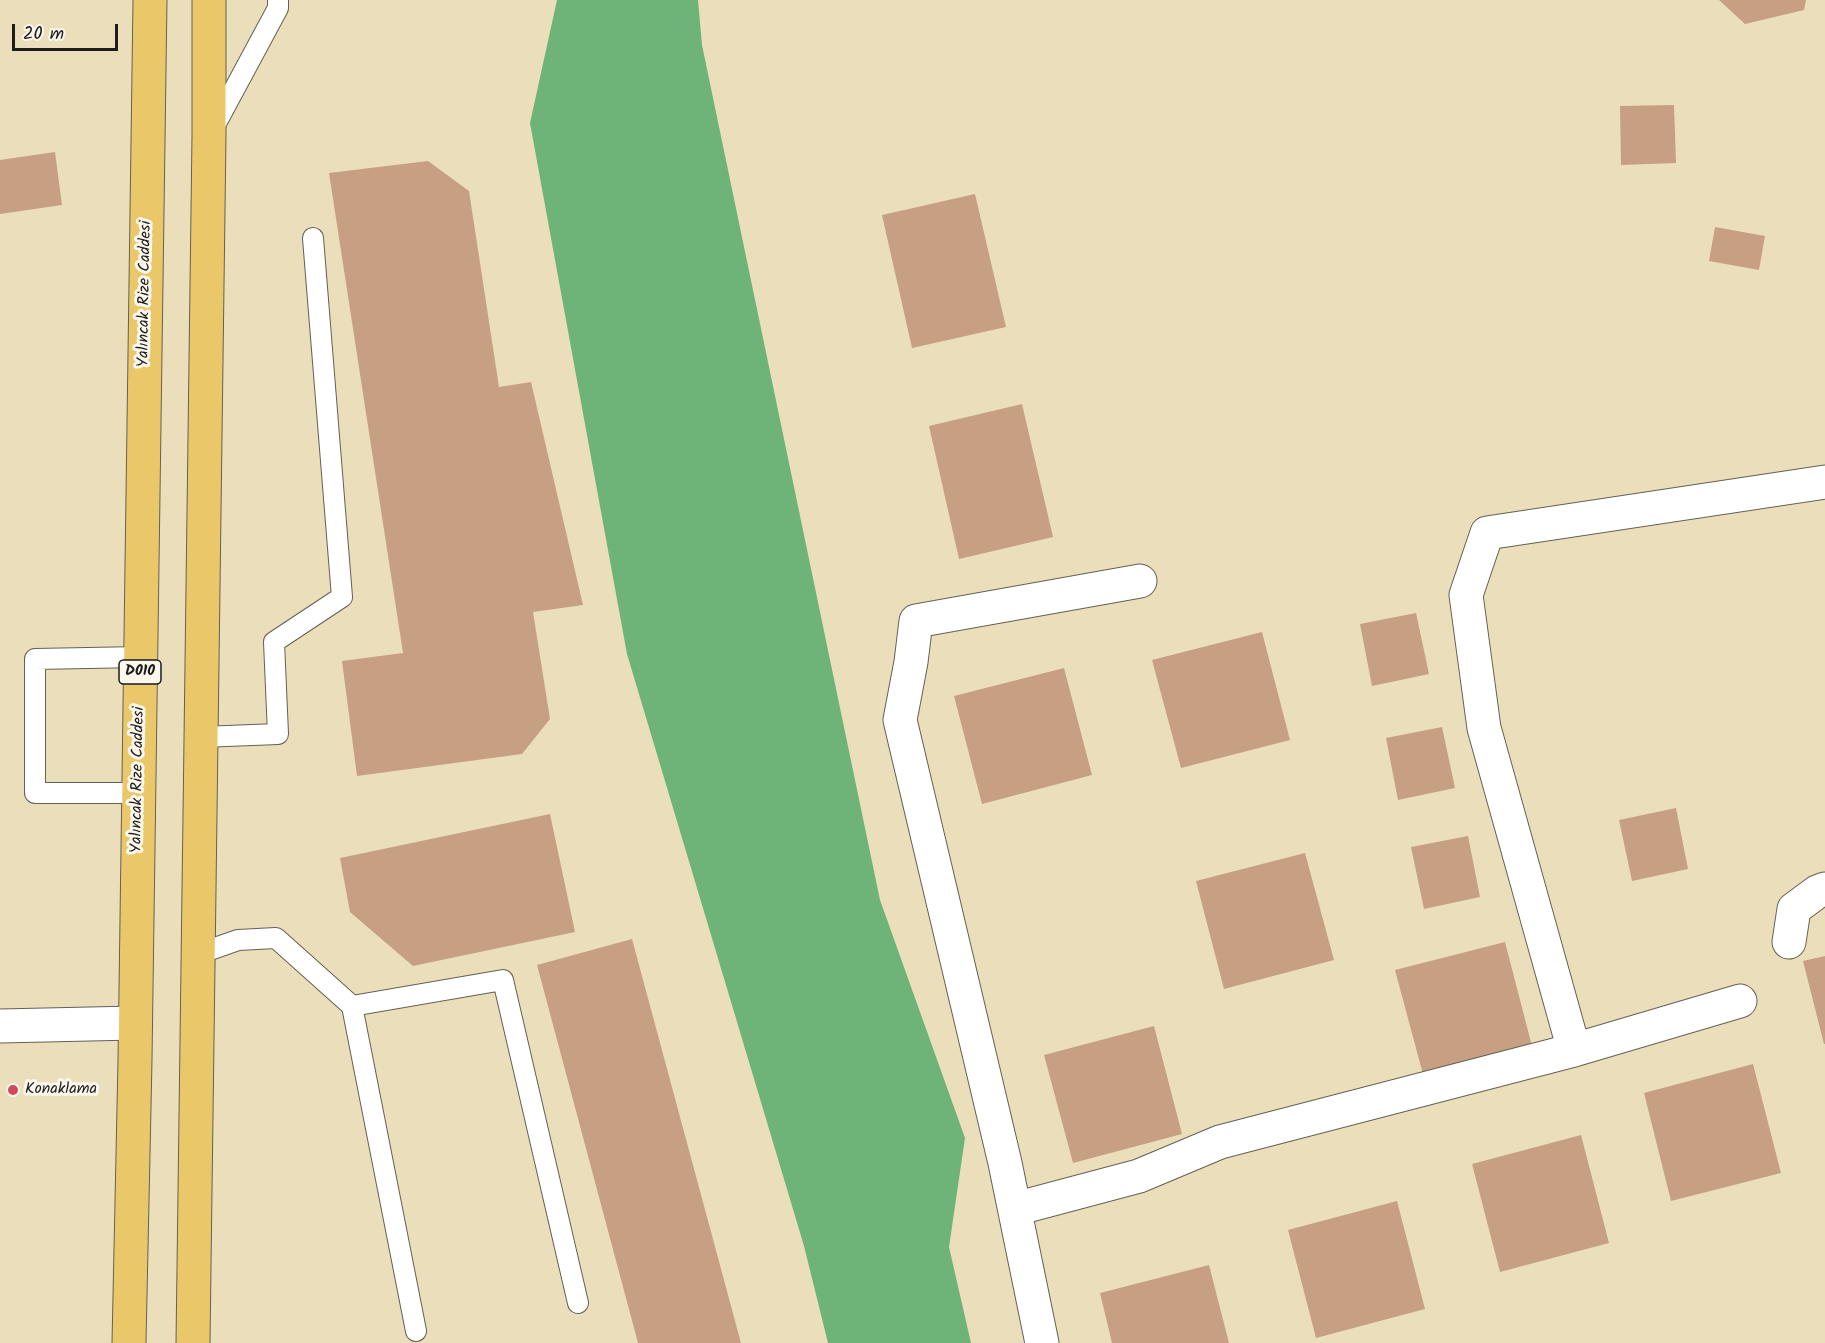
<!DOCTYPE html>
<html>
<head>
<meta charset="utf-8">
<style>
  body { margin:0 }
  #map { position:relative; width:1825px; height:1343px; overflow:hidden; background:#ebdfbb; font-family:Kalam,sans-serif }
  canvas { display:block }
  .scale { position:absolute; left:12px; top:24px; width:106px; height:27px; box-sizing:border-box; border:3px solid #1c1c1c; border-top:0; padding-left:8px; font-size:18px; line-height:21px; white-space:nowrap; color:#1c1c1c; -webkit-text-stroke:4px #fbf7ec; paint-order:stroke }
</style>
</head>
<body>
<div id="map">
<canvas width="1825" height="1343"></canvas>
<div class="scale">20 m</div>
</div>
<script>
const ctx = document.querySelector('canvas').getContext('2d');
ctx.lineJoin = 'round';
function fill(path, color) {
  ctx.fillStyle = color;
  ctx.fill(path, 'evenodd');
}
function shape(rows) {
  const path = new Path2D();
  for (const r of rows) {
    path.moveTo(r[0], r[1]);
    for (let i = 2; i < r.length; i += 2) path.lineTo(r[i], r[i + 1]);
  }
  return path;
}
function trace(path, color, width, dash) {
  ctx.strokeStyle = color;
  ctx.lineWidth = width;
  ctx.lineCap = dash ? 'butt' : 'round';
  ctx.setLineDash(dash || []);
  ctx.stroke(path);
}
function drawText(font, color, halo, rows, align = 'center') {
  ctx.font = font + ' Kalam,sans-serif';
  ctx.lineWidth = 6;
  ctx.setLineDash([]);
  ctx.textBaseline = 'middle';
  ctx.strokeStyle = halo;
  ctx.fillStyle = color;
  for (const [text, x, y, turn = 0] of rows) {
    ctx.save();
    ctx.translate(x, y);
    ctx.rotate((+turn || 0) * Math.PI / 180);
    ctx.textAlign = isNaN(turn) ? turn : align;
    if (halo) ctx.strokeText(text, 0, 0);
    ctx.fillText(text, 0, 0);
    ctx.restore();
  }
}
fill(shape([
  [557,0,698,0,702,45,880,900,965,1138,949,1247,971,1343,828,1343,804,1246,627,654,530,123]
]), '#6eb378');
fill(shape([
  [1719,0,1806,0,1804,10,1745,24],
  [1674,105,1676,163,1621,165,1620,106],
  [55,152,62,205,0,214,0,160],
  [428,161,469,191,499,387,531,382,583,605,533,612,550,719,522,754,357,776,342,661,403,653,329,173],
  [975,194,1006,327,912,348,882,215],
  [1715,227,1765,236,1759,270,1709,261],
  [1022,404,1053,537,959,559,929,426],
  [1416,613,1429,674,1372,686,1360,624],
  [1262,632,1290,740,1181,768,1152,660],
  [1064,668,1092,775,982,804,954,696],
  [1442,727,1455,788,1398,800,1386,738],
  [1676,808,1688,869,1632,881,1619,820],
  [550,814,575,932,413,966,350,912,340,858],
  [1468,836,1480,897,1424,909,1411,847],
  [1305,853,1334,960,1224,989,1196,881],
  [632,939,741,1343,638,1343,537,965],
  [1505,942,1533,1050,1424,1078,1395,970],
  [1825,956,1825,1044,1824,1044,1803,961],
  [1154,1026,1182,1134,1073,1163,1044,1055],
  [1753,1064,1781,1173,1671,1201,1644,1093],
  [1581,1135,1609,1243,1500,1272,1472,1164],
  [1397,1201,1425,1309,1316,1338,1288,1230],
  [1209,1265,1229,1343,1112,1343,1100,1293]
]), '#c79f83');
const lane = shape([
  [214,127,278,8,278,0],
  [201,737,278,734,274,642,342,597,313,238],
  [139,793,35,793,35,659,141,657],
  [198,954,238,940,276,938,352,1006],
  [416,1331,352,1006,503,980,578,1303]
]);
const street = shape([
  [1789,942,1794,909,1817,892,1825,889],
  [0,1026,135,1023],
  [1574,1050,1484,728,1466,595,1487,533,1825,482],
  [1015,1209,1139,1176,1220,1142,1574,1050,1740,1001],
  [1042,1343,1005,1163,900,720,911,662,916,621,1140,581]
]);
const highway = shape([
  [129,1343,135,1060,150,0],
  [193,1343,209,135,209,0]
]);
trace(lane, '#646054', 22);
trace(street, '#646054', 35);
trace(highway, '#646054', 35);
trace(lane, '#fff', 20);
trace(street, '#fff', 33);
trace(highway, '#eac769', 33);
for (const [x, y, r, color] of [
  [13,1090,6,"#d1495b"]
]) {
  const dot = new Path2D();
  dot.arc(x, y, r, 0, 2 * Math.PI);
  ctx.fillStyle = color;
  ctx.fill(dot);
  trace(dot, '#fbf7ec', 2);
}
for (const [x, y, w] of [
  [140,672,42]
]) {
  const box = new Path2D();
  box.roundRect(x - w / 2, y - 12, w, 24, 4.5);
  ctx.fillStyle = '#fbf7ec';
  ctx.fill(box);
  trace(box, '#1c1c1c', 1.5);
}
drawText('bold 15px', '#1c1c1c', null, [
  ["D010",140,672]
]);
drawText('16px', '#1c1c1c', '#fbf7ec', [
  ["Yalıncak Rize Caddesi",146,294,-89],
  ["Yalıncak Rize Caddesi",139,780,-89]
]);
drawText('16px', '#1c1c1c', '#fbf7ec', [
  ["Konaklama",25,1090]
], 'left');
</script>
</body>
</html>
